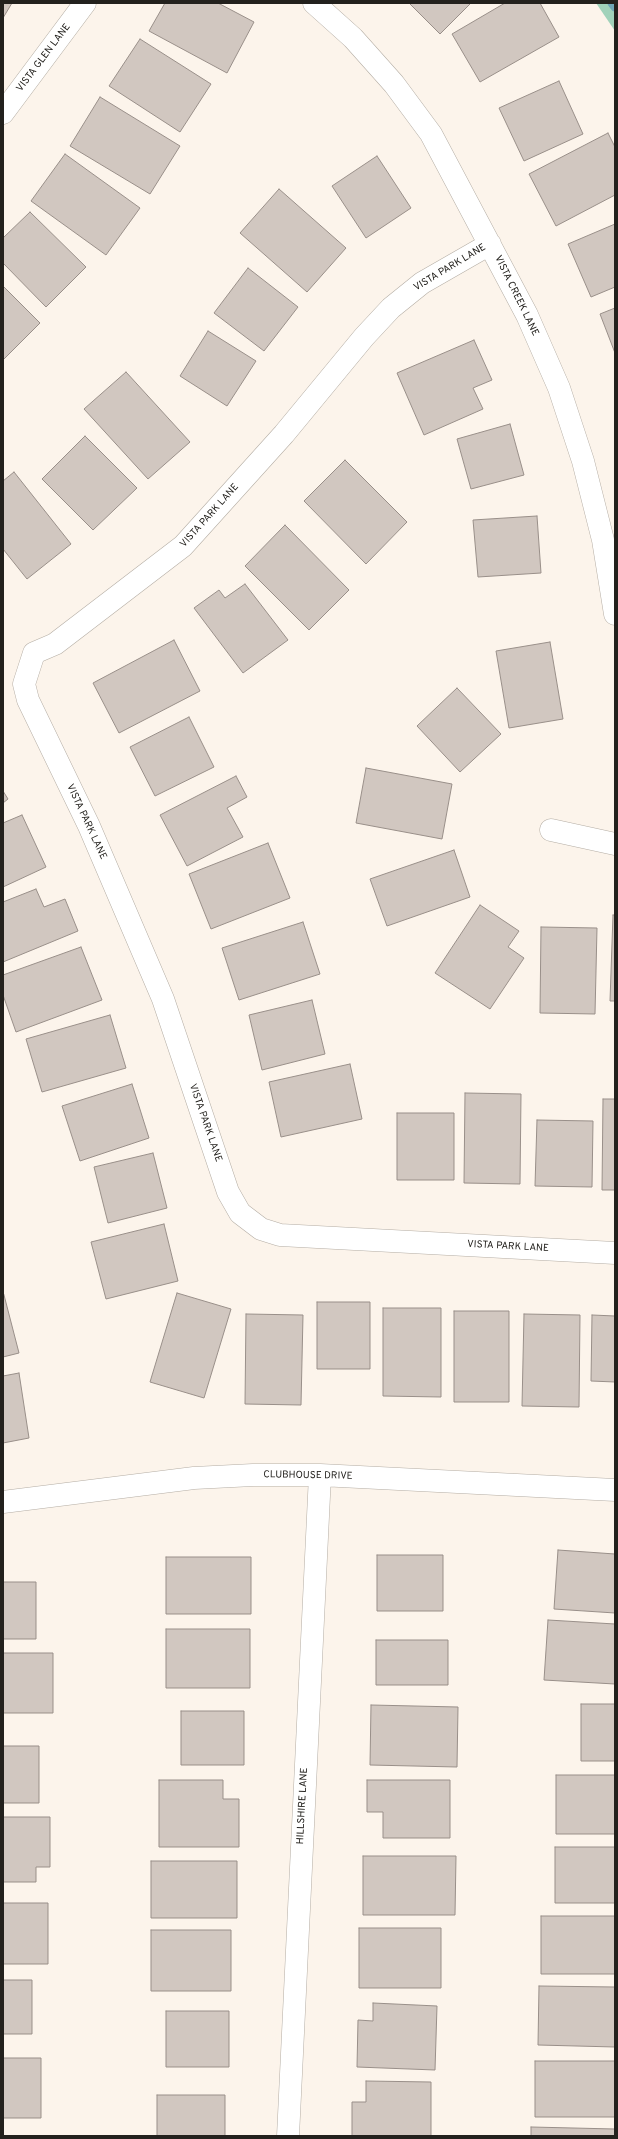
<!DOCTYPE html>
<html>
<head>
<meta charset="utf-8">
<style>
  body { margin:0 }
  #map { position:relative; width:618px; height:2139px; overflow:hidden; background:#fcf4eb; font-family:Overpass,sans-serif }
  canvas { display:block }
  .frame { position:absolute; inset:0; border:4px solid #23211d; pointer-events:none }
</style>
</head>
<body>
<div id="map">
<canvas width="618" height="2139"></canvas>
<div class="frame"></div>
</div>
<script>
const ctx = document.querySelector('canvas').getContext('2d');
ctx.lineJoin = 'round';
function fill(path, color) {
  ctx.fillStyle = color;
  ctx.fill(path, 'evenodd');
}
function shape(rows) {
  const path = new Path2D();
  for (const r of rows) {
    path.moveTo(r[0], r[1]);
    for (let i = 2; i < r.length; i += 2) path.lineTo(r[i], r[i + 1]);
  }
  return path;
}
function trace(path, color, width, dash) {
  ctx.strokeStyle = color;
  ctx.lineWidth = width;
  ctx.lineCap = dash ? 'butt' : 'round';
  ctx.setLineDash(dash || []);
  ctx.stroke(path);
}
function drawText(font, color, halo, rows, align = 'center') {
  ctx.font = font + ' Overpass,sans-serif';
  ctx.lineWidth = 3;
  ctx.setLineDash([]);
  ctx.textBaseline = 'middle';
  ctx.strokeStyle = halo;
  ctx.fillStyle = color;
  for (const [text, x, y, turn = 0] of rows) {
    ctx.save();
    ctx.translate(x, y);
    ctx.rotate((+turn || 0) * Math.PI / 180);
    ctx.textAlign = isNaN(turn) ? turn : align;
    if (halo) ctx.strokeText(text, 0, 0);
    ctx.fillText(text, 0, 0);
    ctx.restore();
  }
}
fill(shape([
  [596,3,615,3,615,31]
]), '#a1d2ba');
trace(shape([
  [612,3,615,7]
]), '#6ea5b5', 9);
const building = shape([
  [3,3,12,3,3,18,3,3],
  [165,3,218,3,254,22,227,73,149,31,165,3],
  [409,3,471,3,440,34,409,3],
  [505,3,540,3,559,37,480,82,452,34,505,3],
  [140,39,211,84,180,132,109,86,140,39],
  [559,81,583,134,524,161,499,108,559,81],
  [100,97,180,146,150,194,70,146,100,97],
  [608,133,615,147,615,195,556,226,529,174,608,133],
  [65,154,140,208,106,255,31,201,65,154],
  [377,156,411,208,366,238,332,186,377,156],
  [279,189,346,248,307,292,240,233,279,189],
  [30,212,86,267,46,307,3,263,3,238,30,212],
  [615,224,615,287,591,297,568,244,615,224],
  [248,268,298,307,264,351,214,313,248,268],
  [3,286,40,323,3,360,3,286],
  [615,308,615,353,600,314,615,308],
  [208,331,256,361,227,406,180,376,208,331],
  [474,340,492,380,473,388,483,409,424,435,397,373,474,340],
  [126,372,190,442,148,479,84,409,126,372],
  [510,424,524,475,471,489,457,439,510,424],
  [85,436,137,488,93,530,42,479,85,436],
  [345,460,407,522,366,564,304,501,345,460],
  [14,472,71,544,27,579,3,549,3,481,14,472],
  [537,516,541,573,478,577,473,520,537,516],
  [285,525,349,590,309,630,245,566,285,525],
  [245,584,288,640,243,673,194,608,219,590,225,598,245,584],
  [174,640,200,691,119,733,93,683,174,640],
  [550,642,563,719,509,728,496,651,550,642],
  [457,688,501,734,460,772,417,726,457,688],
  [189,717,214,767,155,796,130,747,189,717],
  [366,768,452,784,442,839,356,823,366,768],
  [236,776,247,797,227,808,243,837,187,866,160,815,236,776],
  [3,791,8,799,3,803,3,791],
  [22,815,46,867,3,887,3,823,22,815],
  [268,843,290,898,211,929,189,874,268,843],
  [454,850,470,897,387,926,370,879,454,850],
  [36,889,44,907,65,899,78,931,3,962,3,902,36,889],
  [480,905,519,931,508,947,524,958,490,1009,435,973,480,905],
  [613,915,615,915,615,1001,610,1001,613,915],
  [303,922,320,974,239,1000,222,948,303,922],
  [541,927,597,928,595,1014,540,1013,541,927],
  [81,947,102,1000,16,1032,3,995,3,975,81,947],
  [312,1000,325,1054,262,1070,249,1015,312,1000],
  [110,1015,126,1068,42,1092,26,1039,110,1015],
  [350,1064,362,1119,281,1137,269,1082,350,1064],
  [132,1084,149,1138,80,1161,62,1106,132,1084],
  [465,1093,521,1094,520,1184,464,1183,465,1093],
  [603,1099,615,1099,615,1190,602,1190,603,1099],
  [397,1113,454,1113,454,1180,397,1180,397,1113],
  [537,1120,593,1121,592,1187,535,1186,537,1120],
  [153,1153,167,1208,108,1223,94,1167,153,1153],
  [164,1224,178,1281,106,1299,91,1242,164,1224],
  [177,1293,231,1309,204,1398,150,1382,177,1293],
  [4,1295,19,1353,3,1357,3,1296,4,1295],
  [317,1302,370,1302,370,1369,317,1369,317,1302],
  [383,1308,441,1308,441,1397,383,1396,383,1308],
  [454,1311,509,1311,509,1402,454,1402,454,1311],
  [246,1314,303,1315,301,1405,245,1404,246,1314],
  [524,1314,580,1315,579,1407,522,1406,524,1314],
  [592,1315,615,1316,615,1382,591,1381,592,1315],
  [19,1373,29,1438,3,1443,3,1376,19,1373],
  [558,1550,615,1554,615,1613,554,1609,558,1550],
  [377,1555,443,1555,443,1611,377,1611,377,1555],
  [166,1557,251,1557,251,1614,166,1614,166,1557],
  [3,1582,36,1582,36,1639,3,1639,3,1582],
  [548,1620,615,1624,615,1684,544,1680,548,1620],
  [166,1629,250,1629,250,1688,166,1688,166,1629],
  [376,1640,448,1640,448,1685,376,1685,376,1640],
  [3,1653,53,1653,53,1713,3,1713,3,1653],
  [581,1704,615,1704,615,1761,581,1761,581,1704],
  [371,1705,458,1707,457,1767,370,1765,371,1705],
  [181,1711,244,1711,244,1765,181,1765,181,1711],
  [3,1746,39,1746,39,1803,3,1803,3,1746],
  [556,1775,615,1775,615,1834,556,1834,556,1775],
  [159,1780,223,1780,223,1799,239,1799,239,1847,159,1847,159,1780],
  [367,1780,450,1780,450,1838,383,1838,383,1812,367,1812,367,1780],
  [3,1817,50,1817,50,1867,36,1867,36,1882,3,1882,3,1817],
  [555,1847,615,1847,615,1903,555,1903,555,1847],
  [363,1856,456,1856,455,1915,363,1915,363,1856],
  [151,1861,237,1861,237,1918,151,1918,151,1861],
  [3,1903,48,1903,48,1964,3,1964,3,1903],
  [541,1916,615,1916,615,1974,541,1974,541,1916],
  [359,1928,441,1928,441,1988,359,1988,359,1928],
  [151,1930,231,1930,231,1991,151,1991,151,1930],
  [3,1980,32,1980,32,2034,3,2034,3,1980],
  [539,1986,615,1987,615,2047,538,2045,539,1986],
  [373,2003,437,2006,435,2070,357,2067,358,2020,373,2021,373,2003],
  [166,2011,229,2011,229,2067,166,2067,166,2011],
  [3,2058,41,2058,41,2118,3,2118,3,2058],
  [535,2061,615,2061,615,2117,535,2117,535,2061],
  [366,2081,431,2082,431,2136,352,2136,352,2102,366,2102,366,2081],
  [157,2095,225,2095,225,2136,157,2136,157,2095],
  [531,2127,615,2129,615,2136,531,2136,531,2127]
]);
fill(building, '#d1c7c0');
trace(building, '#998f89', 1);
const minor = shape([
  [314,3,353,38,394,84,431,134,527,315,559,388,583,461,603,540,615,614],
  [3,113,85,3],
  [490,244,422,283,391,308,364,337,284,434,183,546,55,644,34,653,24,684,28,700,89,826,163,999,228,1192,240,1213,261,1229,280,1235,615,1253],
  [551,830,615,844],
  [3,1502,194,1478,253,1475,320,1475,615,1490],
  [288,2136,320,1475]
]);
trace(minor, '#b4ada4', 23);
trace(minor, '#fff', 22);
drawText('10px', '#23211d', '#fff', [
  ["VISTA GLEN LANE",44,58,-53],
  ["VISTA PARK LANE",450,268,-31],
  ["VISTA CREEK LANE",516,296,64],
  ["VISTA PARK LANE",210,516,-48],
  ["VISTA PARK LANE",86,822,65],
  ["VISTA PARK LANE",205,1123,71],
  ["VISTA PARK LANE",508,1247,3],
  ["CLUBHOUSE DRIVE",308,1476,1],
  ["HILLSHIRE LANE",303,1806,-87]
]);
</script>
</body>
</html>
